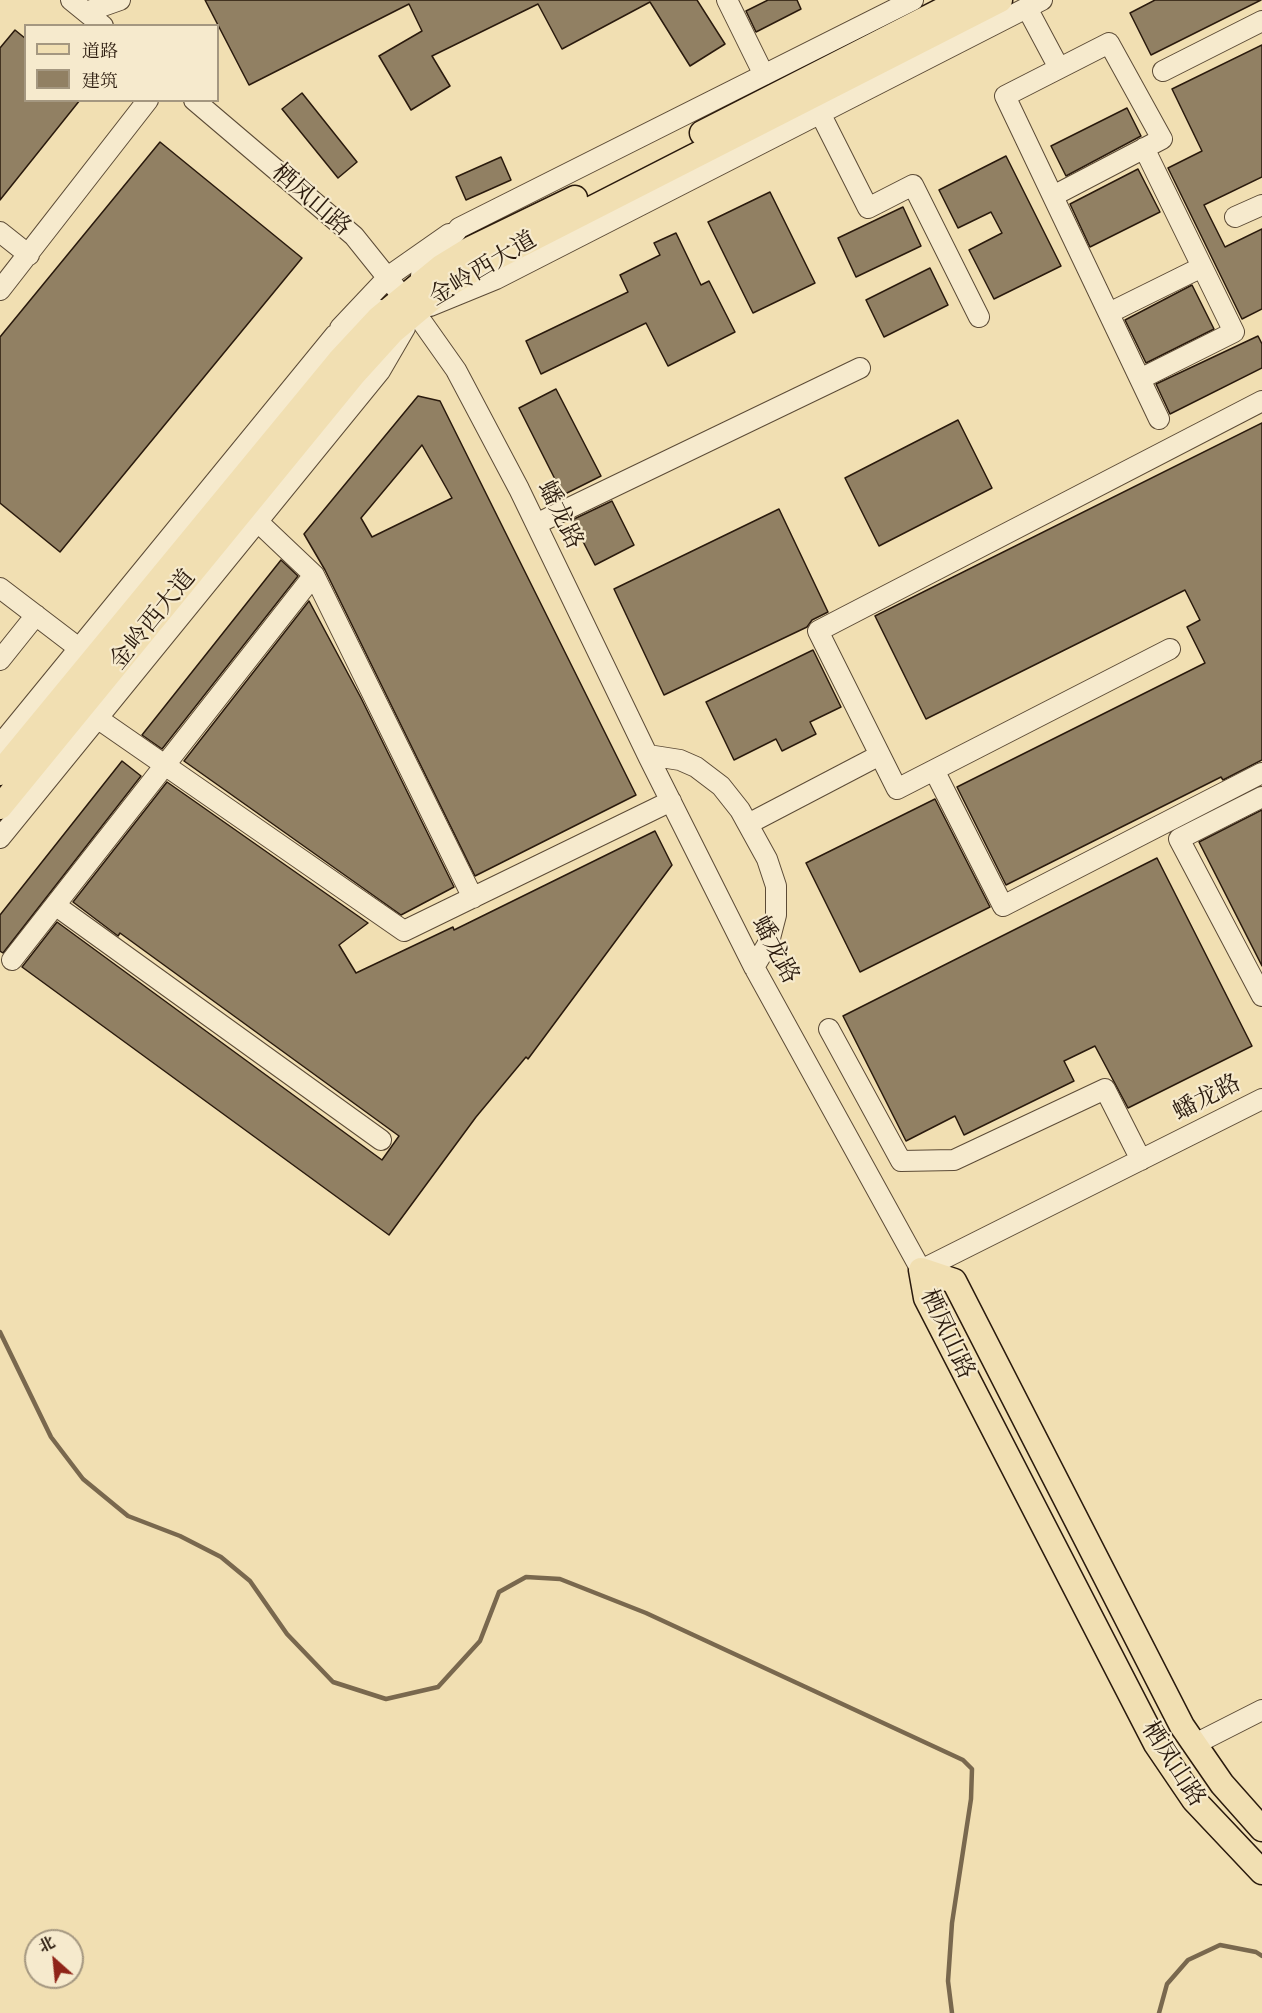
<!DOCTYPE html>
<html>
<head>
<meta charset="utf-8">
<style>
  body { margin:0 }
  #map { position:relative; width:1262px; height:2013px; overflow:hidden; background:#f1dfb2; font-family:"EB Garamond","Noto Serif SC",serif }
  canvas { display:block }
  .legend { position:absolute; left:24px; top:24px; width:195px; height:78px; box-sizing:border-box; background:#f6eacd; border:2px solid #a49780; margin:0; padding:8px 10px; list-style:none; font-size:18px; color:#2a1a0d }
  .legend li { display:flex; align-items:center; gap:12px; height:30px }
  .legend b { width:30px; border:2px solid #a49780 }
  .north { position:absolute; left:24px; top:1929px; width:60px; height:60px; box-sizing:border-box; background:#f6eacd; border:2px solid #a49780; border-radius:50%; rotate:333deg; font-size:16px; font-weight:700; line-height:24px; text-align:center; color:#2a1a0d }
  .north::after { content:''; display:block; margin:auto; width:21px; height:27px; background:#8f2418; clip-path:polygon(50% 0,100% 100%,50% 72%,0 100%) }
</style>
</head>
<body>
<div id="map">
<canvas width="1262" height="2013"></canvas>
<ul class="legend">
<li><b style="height:8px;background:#f1dfb2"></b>道路</li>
<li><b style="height:16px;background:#918063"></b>建筑</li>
</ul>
<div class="north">北</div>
</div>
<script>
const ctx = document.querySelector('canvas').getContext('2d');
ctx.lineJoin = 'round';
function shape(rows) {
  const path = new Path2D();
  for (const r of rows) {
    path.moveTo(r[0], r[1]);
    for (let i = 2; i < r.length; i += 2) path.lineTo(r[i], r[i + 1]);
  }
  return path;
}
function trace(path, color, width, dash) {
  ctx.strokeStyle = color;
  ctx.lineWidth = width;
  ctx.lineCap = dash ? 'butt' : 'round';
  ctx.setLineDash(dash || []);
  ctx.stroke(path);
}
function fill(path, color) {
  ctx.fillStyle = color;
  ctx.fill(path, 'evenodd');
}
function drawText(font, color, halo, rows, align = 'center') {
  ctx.font = font + ' "EB Garamond","Noto Serif SC",serif';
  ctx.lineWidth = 4.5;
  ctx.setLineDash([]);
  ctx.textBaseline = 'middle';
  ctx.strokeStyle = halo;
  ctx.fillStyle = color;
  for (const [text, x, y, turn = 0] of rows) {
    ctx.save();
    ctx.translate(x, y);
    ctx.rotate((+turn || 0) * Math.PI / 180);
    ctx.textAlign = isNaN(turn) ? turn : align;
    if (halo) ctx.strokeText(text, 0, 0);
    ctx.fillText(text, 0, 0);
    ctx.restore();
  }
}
trace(shape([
  [0,1332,51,1437,83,1479,128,1516,180,1536,221,1557,250,1581,287,1634,333,1682,386,1699,438,1687,480,1641,499,1592,526,1577,560,1579,646,1613,963,1760,972,1769,971,1799,952,1923,948,1981,952,2013],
  [1159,2013,1167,1984,1188,1960,1220,1945,1256,1952,1262,1956]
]), '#79684e', 4.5);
const building = shape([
  [205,0,697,0,725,44,690,66,650,2,562,49,538,4,432,56,450,86,411,110,379,56,422,31,409,4,249,85,205,0],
  [768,0,797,0,801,9,756,32,746,11,768,0],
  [1155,0,1261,0,1151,55,1130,13,1155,0],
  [15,30,26,39,26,100,80,100,0,200,0,48,15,30],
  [1262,45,1262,177,1204,205,1225,247,1262,229,1262,309,1242,319,1168,168,1202,151,1172,89,1262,45],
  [302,93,357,162,338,178,282,109,302,93],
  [1127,108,1141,136,1066,176,1051,146,1127,108],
  [160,142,302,258,60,552,0,503,0,337,160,142],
  [1006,156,1061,266,994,299,969,250,1002,233,991,212,958,228,939,190,1006,156],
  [501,157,511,180,466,200,456,177,501,157],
  [1138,169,1160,212,1090,247,1070,204,1138,169],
  [770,192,815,283,753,313,708,222,770,192],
  [903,207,921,246,856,277,838,238,903,207],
  [676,233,701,285,709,281,735,332,668,366,646,323,541,374,526,341,628,292,620,275,660,255,654,243,676,233],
  [930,268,948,305,884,337,866,300,930,268],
  [1192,285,1214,329,1146,363,1125,320,1192,285],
  [1258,336,1262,344,1262,368,1170,414,1156,384,1258,336],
  [556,389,601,476,563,495,519,408,556,389],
  [418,396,440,401,636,795,475,876,325,570,304,534,418,396],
  [422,445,452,498,372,537,361,518,422,445],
  [958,420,992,488,879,546,845,478,958,420],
  [1262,423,1262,760,1223,780,1221,777,1006,885,957,787,1205,663,1187,627,1200,620,1185,590,926,719,875,616,1262,423],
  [612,501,634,545,595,565,572,520,612,501],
  [779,509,828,612,812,620,807,627,664,695,614,589,779,509],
  [281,560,298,576,162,749,142,735,281,560],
  [309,601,361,698,454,887,401,915,184,761,309,601],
  [813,650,841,707,810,722,816,734,782,751,776,739,734,760,706,702,813,650],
  [122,761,141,776,3,953,0,951,0,915,122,761],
  [167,782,368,923,339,945,356,973,453,927,454,930,655,831,672,865,528,1059,526,1057,476,1117,389,1235,22,967,57,922,382,1160,399,1136,120,933,118,936,73,902,167,782],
  [935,799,990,907,860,972,806,863,935,799],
  [1262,810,1262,966,1199,842,1262,810],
  [1157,858,1252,1046,1128,1108,1095,1046,1064,1061,1074,1081,964,1135,955,1116,906,1141,843,1016,1157,858]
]);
fill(building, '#918063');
trace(building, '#2a1a0d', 1.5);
const minor = shape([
  [71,0,103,26],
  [727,0,764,75],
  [1027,8,1059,68],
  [86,12,120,0],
  [1163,71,1262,21],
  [194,100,354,236,415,312,456,370,519,489,649,758,754,967,921,1270,1262,1099],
  [820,113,868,208,913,185,979,317],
  [1053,196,1162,139,1109,43,1005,96,1159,419],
  [1235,217,1262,205],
  [0,232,29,255],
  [421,276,459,228,913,0],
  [0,290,148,100],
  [430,306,496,279,1042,0],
  [1109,313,1202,267],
  [340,328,389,276,449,234],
  [1140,379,1234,332,1144,148],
  [257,521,314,575,473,898],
  [536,524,860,368],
  [0,588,80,649],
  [1170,649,897,789,818,631,1262,401],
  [0,660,36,615],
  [97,718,404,931,671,801],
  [0,745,335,335,381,310],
  [648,755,680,760,696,767,721,786,740,810,767,859,776,886,776,915,769,942,754,967],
  [934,770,1003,906,1262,773],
  [1262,797,1179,839,1262,996],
  [748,824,880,755],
  [0,838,380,371,405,328],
  [55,905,381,1140],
  [12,960,314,575],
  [829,1029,901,1161,954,1160,1105,1089,1141,1160],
  [1195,1744,1262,1710]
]);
const major = shape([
  [702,133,962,0],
  [0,773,339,361,379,318,441,267,472,248,575,198],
  [0,807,354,374,393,331,449,284,481,265,1000,0],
  [1262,1829,1222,1784,1182,1726,954,1281,921,1270,926,1298,1156,1744,1194,1800,1262,1872]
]);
trace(minor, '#5c4b36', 22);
trace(major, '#2a1a0d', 27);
trace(minor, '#f6eacd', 20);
trace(major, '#f1dfb2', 24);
drawText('24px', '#2a1a0d', '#f6eacd', [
  ["栖凤山路",311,200,41],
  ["金岭西大道",483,269,-31],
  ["蟠龙路",560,515,64],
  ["金岭西大道",153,620,-51],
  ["蟠龙路",775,950,62],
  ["蟠龙路",1207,1098,-27],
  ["栖凤山路",947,1334,65],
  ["栖凤山路",1173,1764,57]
]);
</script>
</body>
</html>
